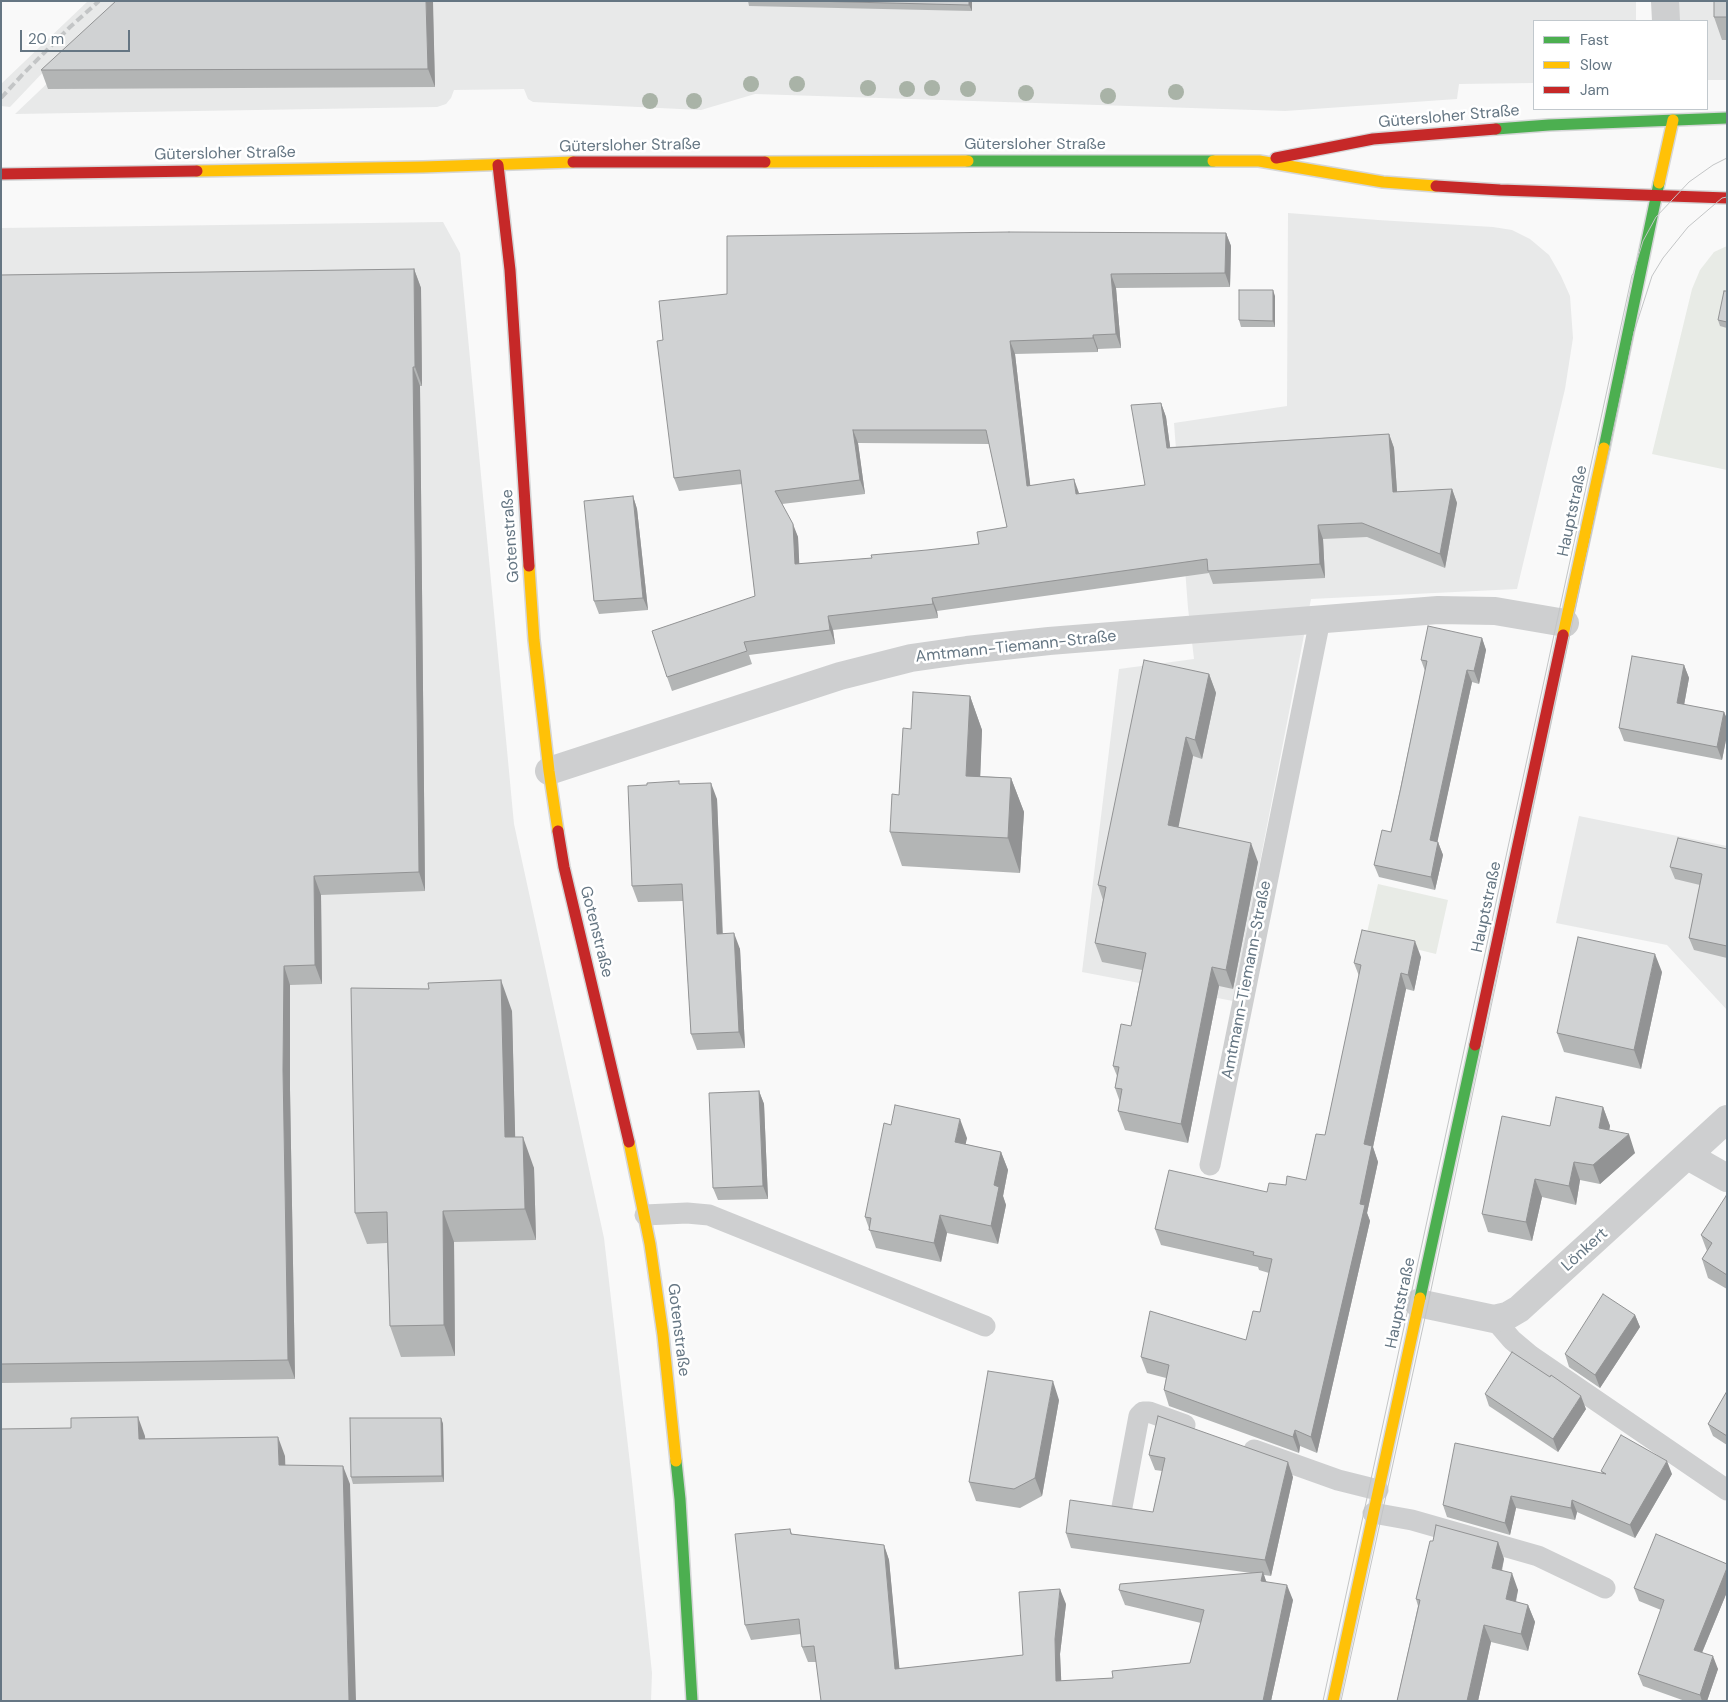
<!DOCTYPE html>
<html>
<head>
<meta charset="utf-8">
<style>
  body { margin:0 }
  #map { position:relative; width:1728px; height:1702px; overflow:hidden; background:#f9f9f9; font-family:"DM Sans",sans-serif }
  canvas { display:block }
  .frame { position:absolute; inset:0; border:2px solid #657683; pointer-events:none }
  .legend { position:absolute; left:1533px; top:20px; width:175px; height:90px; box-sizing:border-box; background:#fff; border:1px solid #c1c8cd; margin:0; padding:6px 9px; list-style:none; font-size:15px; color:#657683 }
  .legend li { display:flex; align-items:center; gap:10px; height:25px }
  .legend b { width:25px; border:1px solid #c1c8cd }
  .scale { position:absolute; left:20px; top:30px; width:110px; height:22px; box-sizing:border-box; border:2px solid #657683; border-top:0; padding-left:6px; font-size:15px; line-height:18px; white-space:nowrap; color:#657683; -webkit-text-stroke:4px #fff; paint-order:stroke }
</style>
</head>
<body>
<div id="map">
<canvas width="1728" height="1702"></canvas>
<div class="frame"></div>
<ul class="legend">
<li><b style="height:6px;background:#4caf50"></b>Fast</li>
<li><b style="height:6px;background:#ffc107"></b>Slow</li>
<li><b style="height:6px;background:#c62828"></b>Jam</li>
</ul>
<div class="scale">20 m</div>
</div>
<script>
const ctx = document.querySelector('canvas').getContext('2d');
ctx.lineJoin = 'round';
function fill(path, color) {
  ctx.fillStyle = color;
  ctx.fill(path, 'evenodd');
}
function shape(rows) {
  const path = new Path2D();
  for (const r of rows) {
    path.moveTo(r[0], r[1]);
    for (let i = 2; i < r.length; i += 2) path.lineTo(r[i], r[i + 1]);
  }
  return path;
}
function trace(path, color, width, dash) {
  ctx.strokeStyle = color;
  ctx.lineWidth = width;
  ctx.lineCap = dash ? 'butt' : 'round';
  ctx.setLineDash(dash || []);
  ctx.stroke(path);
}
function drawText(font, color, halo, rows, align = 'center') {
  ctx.font = font + ' "DM Sans",sans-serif';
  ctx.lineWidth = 5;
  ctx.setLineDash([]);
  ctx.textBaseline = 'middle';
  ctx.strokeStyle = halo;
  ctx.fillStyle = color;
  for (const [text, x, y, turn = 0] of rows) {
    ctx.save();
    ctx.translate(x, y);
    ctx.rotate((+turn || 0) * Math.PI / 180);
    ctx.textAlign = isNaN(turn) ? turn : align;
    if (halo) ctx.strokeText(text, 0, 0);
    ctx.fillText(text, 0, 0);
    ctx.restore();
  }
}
fill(shape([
  [88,1,124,1,49,66,10,107,1,106,1,84],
  [138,1,1636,1,1636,21,1534,21,1534,83,1459,84,1457,99,1285,111,755,94,701,110,533,102,528,99,524,89,454,90,451,98,446,104,437,107,15,114,118,16],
  [1678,1,1727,1,1727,80,1707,80,1707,21,1679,21],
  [1288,213,1378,220,1493,227,1512,230,1530,239,1549,255,1561,276,1570,296,1573,338,1565,389,1517,589,1311,599,1233,1001,1082,972,1119,669,1194,659,1188,608,1174,423,1287,406],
  [443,222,460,253,514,824,604,1238,632,1481,652,1673,651,1701,1,1701,1,228],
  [1579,816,1727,846,1727,1010,1667,945,1556,923]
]), '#e8e9e9');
fill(shape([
  [1727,246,1727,470,1652,454,1692,289,1700,270,1714,252],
  [1378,884,1448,900,1436,954,1366,937]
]), '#e8ebe6');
const fast = shape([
  [1496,129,1549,125,1727,118],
  [968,161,1213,161],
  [1604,448,1659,183],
  [1420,1298,1475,1045],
  [676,1461,680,1499,692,1701]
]);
const slow = shape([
  [1213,161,1259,161,1383,182,1436,186],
  [765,162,968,161],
  [197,171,423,167,573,162],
  [1659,183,1673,120],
  [529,566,534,640,549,771,558,831],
  [1563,635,1604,448],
  [629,1142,650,1244,663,1335,676,1461],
  [1333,1701,1420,1298]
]);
const jam = shape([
  [1276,158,1373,139,1496,129],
  [573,162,765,162],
  [498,165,510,270,529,566],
  [1,174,197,171],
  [1436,186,1500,190,1727,198],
  [558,831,564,867,629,1142],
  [1475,1045,1563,635]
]);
trace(fast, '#d5d6d7', 14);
trace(slow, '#d5d6d7', 14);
trace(jam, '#d5d6d7', 14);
trace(shape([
  [1210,1165,1320,620],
  [645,1215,687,1213,709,1215,985,1326],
  [1494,1319,1512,1340,1531,1356,1727,1490],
  [1254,1450,1338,1480,1378,1490],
  [1122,1507,1139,1416,1143,1412,1149,1412,1185,1425],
  [1373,1513,1412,1520,1538,1556,1605,1588]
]), '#cecfd0', 21);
trace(shape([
  [1665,1,1666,21],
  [549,771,840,676,911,658,967,650,1049,641,1438,610,1495,611,1565,623],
  [1688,1156,1727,1178],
  [1418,1303,1494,1319,1507,1316,1519,1309,1727,1119]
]), '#cecfd0', 28);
trace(fast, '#4caf50', 11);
trace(slow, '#ffc107', 11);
trace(jam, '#c62828', 11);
trace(shape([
  [1323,1701,1632,275,1633,274,1643,241,1656,217,1689,182,1713,165,1727,158],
  [1341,1701,1428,1304,1634,332,1652,276,1663,258,1688,227,1722,198,1727,197]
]), '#c3c5c6', 1);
trace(shape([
  [1,98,23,74,70,27,99,1]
]), '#c3c5c6', 4, [8, 4]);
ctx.fillStyle = '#a9b3a7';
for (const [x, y] of [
  [751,84],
  [797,84],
  [868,88],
  [932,88],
  [907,89],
  [968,89],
  [1176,92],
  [1026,93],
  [1108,96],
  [650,101],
  [694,101]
]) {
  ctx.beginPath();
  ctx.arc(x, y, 8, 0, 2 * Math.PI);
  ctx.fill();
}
fill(shape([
  [748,1,972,1,972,11,749,6],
  [1727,1,1727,40,1722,40,1714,17],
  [433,15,435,87,48,89,41,70],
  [1226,233,1231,246,1230,287,1116,288,1121,348,1098,349,1098,352,1015,354,1030,485,1079,494,1145,485,1161,403,1166,417,1170,447,1389,434,1394,448,1397,492,1452,489,1457,503,1445,568,1367,537,1323,539,1325,578,1213,584,1209,573,937,611,938,618,833,630,835,644,749,655,752,664,672,691,667,677,755,596,742,484,679,491,674,478,663,340,727,294],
  [858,443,989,444,1007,527,979,544,872,558,799,564,798,537,782,504,865,494],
  [414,269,421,288,422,386,420,386,425,891,321,895,322,984,290,985,290,1090,295,1379,1,1383,1,275],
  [1727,291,1727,328,1720,326,1718,320],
  [1275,296,1275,327,1241,327,1239,320],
  [633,496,637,509,648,610,599,614,594,601],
  [1482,638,1486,650,1479,684,1472,682,1437,842,1438,842,1443,855,1435,890,1379,877,1374,865,1391,832,1425,671,1421,660],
  [1684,665,1689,678,1684,705,1724,712,1727,719,1727,735,1722,760,1624,741,1619,728],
  [1209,674,1216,693,1202,759,1193,756,1178,827,1258,862,1233,989,1219,986,1188,1143,1125,1130,1118,1111,1120,1102,1115,1088,1117,1076,1113,1066,1131,1026,1142,970,1102,962,1095,943,1103,900,1098,885],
  [970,696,982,730,980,776,1011,778,1024,812,1020,873,902,866,890,832,899,795,911,729],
  [680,784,717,799,723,933,740,949,745,1048,697,1050,691,1034,683,901,638,902,632,886],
  [1727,849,1727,958,1694,950,1689,938,1700,885,1675,879,1670,867],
  [1421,957,1414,991,1406,989,1373,1147,1378,1162,1367,1213,1370,1221,1317,1453,1300,1446,1299,1453,1169,1406,1164,1390,1166,1378,1147,1373,1141,1357,1246,1340,1260,1312,1269,1273,1259,1270,1258,1267,1161,1245,1155,1229,1267,1192,1286,1185,1306,1180,1325,1135,1359,976,1354,963],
  [1662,972,1641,1069,1564,1052,1557,1033],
  [512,1011,515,1137,534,1168,536,1240,454,1242,455,1356,401,1357,390,1326,387,1243,367,1244,355,1213],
  [759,1091,764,1104,768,1199,718,1200,713,1188],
  [1603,1107,1610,1126,1609,1130,1635,1153,1600,1184,1580,1180,1576,1205,1542,1197,1532,1241,1488,1232,1482,1214,1550,1126],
  [891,1125,967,1138,965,1144,1001,1152,1008,1170,1003,1196,1006,1205,998,1244,947,1233,941,1262,876,1248,865,1217],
  [1727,1197,1727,1289,1708,1278,1702,1259,1707,1251,1701,1235],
  [1635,1315,1640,1327,1600,1388,1569,1367,1565,1354],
  [1727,1391,1727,1445,1713,1436,1708,1424],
  [1485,1394,1586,1409,1558,1452,1489,1406],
  [1059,1400,1042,1496,1020,1508,976,1501,969,1482],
  [441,1418,443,1424,444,1482,353,1484,351,1477],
  [1149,1455,1293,1477,1271,1576,1264,1575,1266,1581,1293,1600,1271,1701,816,1662,808,1662,802,1647,801,1634,751,1640,745,1625,790,1529,792,1534,884,1545,889,1560,899,1669,1023,1655,1066,1604,1060,1654,1061,1681,1113,1678,1190,1663,1201,1623,1125,1605,1119,1590,1251,1573,1071,1548,1066,1533,1153,1512,1162,1471,1155,1470],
  [1601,1471,1672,1474,1635,1538,1577,1512,1575,1520,1516,1508,1510,1535,1447,1517,1443,1505,1602,1473],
  [1433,1541,1498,1542,1504,1559,1502,1571,1518,1590,1516,1602,1528,1605,1535,1622,1528,1651,1491,1642,1478,1701,1397,1701,1418,1606,1416,1599],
  [1727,1564,1727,1592,1702,1653,1718,1669,1707,1701,1685,1701,1643,1686,1638,1674,1661,1610,1639,1601,1634,1588]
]), '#b3b5b5');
fill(shape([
  [426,1,433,1,435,87,428,69],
  [969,1,972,1,972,11,969,5],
  [1226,233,1231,246,1230,287,1225,273],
  [414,269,421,288,422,386,415,367],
  [1111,274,1116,288,1121,348,1116,334],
  [1273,290,1275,296,1275,327,1273,321],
  [1093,335,1098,349,1098,352,1093,338],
  [1010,341,1015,354,1032,500,1027,486],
  [413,367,420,386,425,891,419,872],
  [1161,403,1166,417,1172,461,1167,448],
  [853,430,858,443,865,494,860,480],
  [1389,434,1394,448,1398,506,1393,492],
  [1074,479,1079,493,1081,508,1076,494],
  [1452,489,1457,503,1445,568,1440,554],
  [633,496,637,509,648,610,643,598],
  [793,524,798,537,800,578,795,564],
  [1318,525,1323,539,1325,578,1320,564],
  [932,598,937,611,938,618,933,604],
  [828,616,833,630,835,644,830,630],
  [1482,638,1486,650,1479,684,1474,671],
  [1684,665,1689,678,1682,716,1677,703],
  [1467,670,1472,682,1435,853,1430,840],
  [1209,674,1216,693,1202,759,1195,740],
  [970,696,982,730,979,810,966,776],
  [1724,712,1727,719,1727,735,1722,760,1717,747],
  [1186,737,1193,756,1175,844,1168,825],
  [1011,778,1024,812,1020,873,1008,838],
  [711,783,717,799,723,950,717,934],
  [1438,842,1443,855,1435,890,1431,877],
  [1251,843,1258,862,1233,989,1226,970],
  [314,876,321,895,322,984,315,965],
  [734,933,740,949,745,1048,739,1032],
  [1415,941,1421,957,1414,991,1408,975],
  [1655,954,1662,972,1641,1069,1634,1050],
  [284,966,290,985,290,1090,295,1379,288,1360,283,1070],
  [1212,967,1219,986,1188,1143,1181,1124],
  [1401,973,1406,989,1373,1147,1378,1162,1367,1213,1370,1221,1317,1453,1311,1437,1364,1144],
  [501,980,512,1011,516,1169,505,1137],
  [759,1091,764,1104,768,1199,763,1186],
  [1603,1107,1610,1126,1606,1146,1599,1128],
  [960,1119,967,1138,962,1161,955,1142],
  [1629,1134,1635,1153,1600,1184,1593,1165],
  [523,1137,534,1168,536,1240,525,1209],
  [1001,1152,1008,1170,1003,1196,1006,1205,998,1244,991,1226,994,1185],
  [1574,1162,1580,1180,1576,1205,1569,1186],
  [1535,1179,1542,1197,1532,1241,1526,1222],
  [443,1211,454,1242,455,1356,444,1325],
  [940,1215,947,1233,941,1262,934,1243],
  [1635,1315,1640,1327,1600,1388,1595,1375],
  [1053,1381,1059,1400,1042,1496,1035,1478],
  [1581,1396,1586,1409,1558,1452,1553,1439],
  [138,1417,145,1436,146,1458,139,1439],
  [441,1418,443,1424,444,1482,442,1476],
  [1295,1430,1300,1446,1299,1453,1293,1437],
  [278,1437,285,1456,286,1484,279,1465],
  [1667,1461,1672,1474,1635,1538,1630,1525],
  [1288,1462,1293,1477,1271,1576,1265,1560],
  [343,1466,350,1484,356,1701,349,1701],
  [1511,1496,1516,1508,1510,1535,1505,1523],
  [1572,1500,1577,1512,1575,1520,1571,1508],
  [1498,1542,1504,1559,1498,1585,1492,1568],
  [884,1545,889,1560,901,1684,895,1669],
  [1727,1568,1727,1592,1698,1662,1694,1650],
  [1263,1572,1268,1587,1261,1581],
  [1512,1573,1518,1590,1512,1617,1506,1599],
  [1287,1585,1293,1600,1271,1701,1263,1701],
  [1060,1589,1066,1604,1060,1654,1062,1696,1056,1681,1055,1639],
  [1528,1605,1535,1622,1528,1651,1521,1634],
  [1484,1625,1491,1642,1478,1701,1467,1701],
  [1713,1656,1718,1669,1707,1701,1702,1701,1700,1695]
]), '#929394');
const building = shape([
  [116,1,426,1,428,69,41,70,116,1],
  [809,1,969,1,969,5,809,1],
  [1714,1,1727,1,1727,17,1714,17,1714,1],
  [1009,232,1226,233,1225,273,1111,274,1116,334,1093,335,1093,338,1010,341,1027,486,1074,479,1076,494,1145,485,1131,405,1161,403,1167,448,1389,434,1393,492,1452,489,1440,554,1362,523,1318,525,1320,564,1208,571,1207,559,932,598,933,604,828,616,830,630,744,642,747,651,667,677,652,631,755,596,740,470,674,478,657,341,663,340,659,301,727,294,727,236,1009,232],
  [853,430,986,430,1007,527,977,532,979,544,927,550,871,555,872,558,795,564,793,524,775,491,860,480,853,430],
  [414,269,415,367,413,367,419,872,314,876,315,965,284,966,283,1070,288,1360,1,1364,1,275,414,269],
  [1239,290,1273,290,1273,321,1239,320,1239,290],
  [1724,291,1727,291,1727,322,1718,320,1724,291],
  [633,496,643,598,594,601,584,501,633,496],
  [1428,626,1482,638,1474,671,1467,670,1430,840,1438,842,1431,877,1374,865,1382,830,1391,832,1401,787,1427,661,1421,660,1428,626],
  [1632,656,1684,665,1677,703,1724,712,1717,747,1619,728,1632,656],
  [1144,660,1209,674,1195,740,1186,737,1168,825,1251,843,1226,970,1212,967,1181,1124,1118,1111,1122,1089,1115,1088,1119,1067,1113,1066,1121,1024,1131,1026,1146,953,1095,943,1106,887,1098,885,1144,660],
  [913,692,970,696,966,776,1011,778,1008,838,890,832,892,794,899,795,903,728,911,729,913,692],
  [679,781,679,784,711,783,717,934,734,933,739,1032,691,1034,682,884,632,886,628,786,647,785,647,783,679,781],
  [1678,838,1727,849,1727,946,1689,938,1702,874,1670,867,1678,838],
  [1362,930,1415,941,1408,975,1401,973,1364,1144,1372,1146,1360,1204,1365,1205,1311,1437,1295,1430,1293,1437,1164,1390,1169,1365,1141,1357,1150,1311,1246,1340,1253,1311,1260,1312,1272,1259,1253,1255,1254,1252,1155,1229,1169,1170,1267,1192,1269,1183,1286,1185,1287,1176,1306,1180,1316,1134,1325,1135,1361,965,1354,963,1362,930],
  [1578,937,1655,954,1634,1050,1557,1033,1578,937],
  [501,980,505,1137,523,1137,525,1209,443,1211,444,1325,390,1326,387,1212,355,1213,351,988,429,989,428,983,501,980],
  [759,1091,763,1186,713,1188,709,1093,759,1091],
  [1556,1097,1603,1107,1599,1128,1629,1134,1593,1165,1574,1162,1569,1186,1535,1179,1526,1222,1482,1214,1502,1116,1550,1126,1556,1097],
  [895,1105,960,1119,955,1142,1001,1152,994,1185,999,1187,991,1226,940,1215,934,1243,869,1230,871,1218,865,1217,884,1123,891,1125,895,1105],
  [1726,1196,1727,1197,1727,1275,1702,1259,1712,1243,1701,1235,1726,1196],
  [1603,1294,1635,1315,1595,1375,1565,1354,1603,1294],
  [1512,1352,1550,1377,1551,1375,1581,1396,1553,1439,1485,1394,1512,1352],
  [988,1371,1053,1381,1035,1478,1014,1489,969,1482,988,1371],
  [1727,1391,1727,1436,1708,1424,1727,1391],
  [1158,1416,1288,1462,1265,1560,1066,1533,1070,1500,1153,1512,1165,1458,1149,1455,1158,1416],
  [138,1417,139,1439,278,1437,279,1465,343,1466,349,1701,1,1701,1,1429,71,1428,71,1418,138,1417],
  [350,1418,441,1418,442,1476,351,1477,350,1418],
  [1621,1435,1667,1461,1630,1525,1572,1500,1571,1508,1511,1496,1505,1523,1443,1505,1455,1443,1606,1474,1601,1471,1621,1435],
  [1436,1525,1498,1542,1492,1568,1512,1573,1506,1599,1528,1605,1521,1634,1484,1625,1467,1701,1397,1701,1420,1600,1416,1599,1430,1541,1433,1541,1436,1525],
  [790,1529,791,1534,884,1545,895,1669,1023,1655,1019,1592,1060,1589,1055,1639,1056,1681,1113,1678,1112,1671,1190,1663,1204,1610,1119,1590,1120,1584,1263,1572,1261,1581,1287,1585,1263,1701,821,1701,814,1646,802,1647,799,1619,745,1625,735,1534,790,1529],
  [1656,1534,1727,1564,1727,1568,1694,1650,1713,1656,1700,1695,1638,1674,1664,1600,1634,1588,1656,1534]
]);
fill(building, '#d0d2d3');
trace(building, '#929394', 1);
drawText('16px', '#657683', '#fff', [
  ["Gütersloher Straße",1449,117,-5],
  ["Gütersloher Straße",1035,145],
  ["Gütersloher Straße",630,146,-1],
  ["Gütersloher Straße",225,154,-1],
  ["Hauptstraße",1573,511,-78],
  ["Gotenstraße",511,536,-94],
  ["Amtmann-Tiemann-Straße",1016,647,-6],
  ["Hauptstraße",1487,907,-78],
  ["Gotenstraße",596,932,76],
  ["Amtmann-Tiemann-Straße",1247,980,-79],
  ["Lönkert",1585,1250,-42],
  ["Hauptstraße",1401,1303,-78],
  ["Gotenstraße",678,1330,83]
]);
</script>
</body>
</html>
